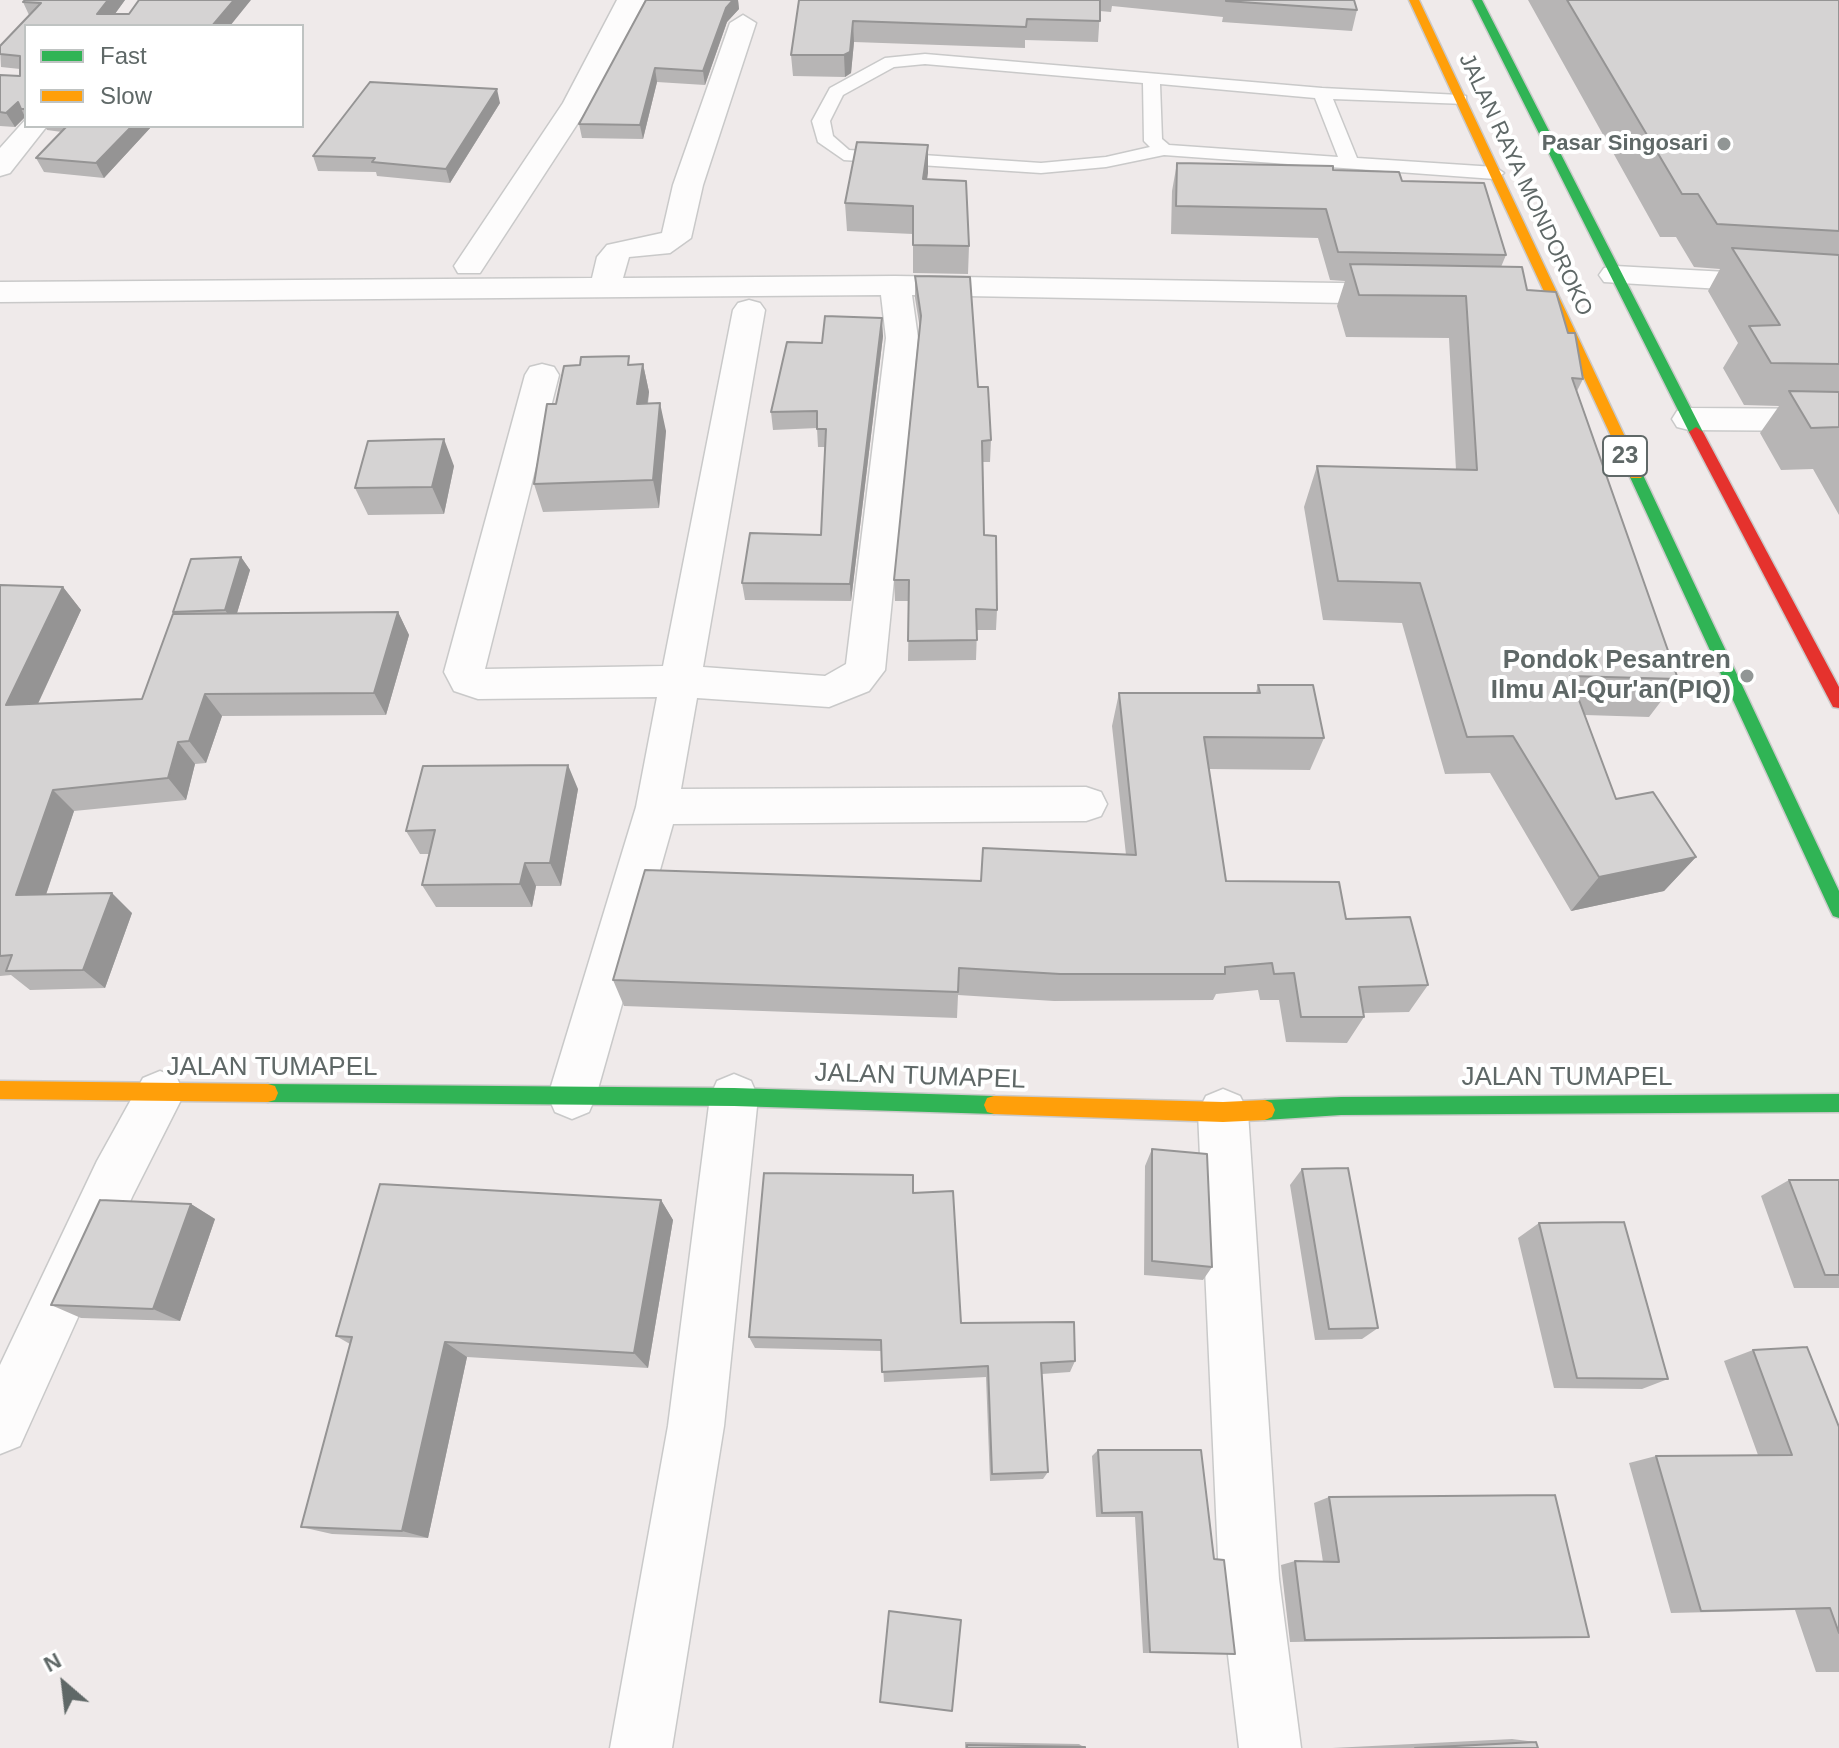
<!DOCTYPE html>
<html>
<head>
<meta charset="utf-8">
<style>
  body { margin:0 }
  #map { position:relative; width:1839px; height:1748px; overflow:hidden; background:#efeaea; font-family:Helvetica,sans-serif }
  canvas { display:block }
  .legend { position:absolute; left:24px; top:24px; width:280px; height:104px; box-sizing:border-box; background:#fff; border:2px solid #bfc3c2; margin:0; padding:10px 14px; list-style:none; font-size:24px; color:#5f6867 }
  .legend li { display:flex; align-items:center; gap:16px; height:40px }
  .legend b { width:40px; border:2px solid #bfc3c2 }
  .north { position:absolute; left:24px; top:1644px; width:80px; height:80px; -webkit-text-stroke:6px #fff; paint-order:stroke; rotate:332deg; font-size:22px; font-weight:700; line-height:32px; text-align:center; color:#5f6867 }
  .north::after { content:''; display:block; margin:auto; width:28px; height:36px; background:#5f6867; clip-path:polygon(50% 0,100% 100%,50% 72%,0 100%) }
</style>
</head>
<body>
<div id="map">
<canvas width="1839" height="1748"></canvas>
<ul class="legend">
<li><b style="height:10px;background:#30b455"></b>Fast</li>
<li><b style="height:10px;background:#ff9f0a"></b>Slow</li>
</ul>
<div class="north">N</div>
</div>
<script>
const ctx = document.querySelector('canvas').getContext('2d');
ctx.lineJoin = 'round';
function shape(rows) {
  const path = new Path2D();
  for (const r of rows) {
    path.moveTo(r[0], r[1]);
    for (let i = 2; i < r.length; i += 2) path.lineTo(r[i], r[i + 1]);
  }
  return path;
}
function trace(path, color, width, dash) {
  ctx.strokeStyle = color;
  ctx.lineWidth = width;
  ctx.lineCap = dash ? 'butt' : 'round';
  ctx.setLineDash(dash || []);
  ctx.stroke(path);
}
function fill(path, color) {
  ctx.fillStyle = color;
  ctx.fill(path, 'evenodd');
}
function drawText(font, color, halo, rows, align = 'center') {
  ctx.font = font + ' Helvetica,sans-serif';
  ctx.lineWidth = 8;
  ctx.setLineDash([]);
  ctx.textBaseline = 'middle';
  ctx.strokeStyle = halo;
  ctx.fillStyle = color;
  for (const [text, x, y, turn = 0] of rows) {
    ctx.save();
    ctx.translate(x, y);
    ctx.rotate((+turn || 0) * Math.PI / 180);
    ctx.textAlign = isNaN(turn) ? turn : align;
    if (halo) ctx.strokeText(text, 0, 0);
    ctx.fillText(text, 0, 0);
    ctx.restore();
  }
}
const lane = shape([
  [925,54,1322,88,1460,95,1466,96,1466,104,1333,99,1357,158,1495,167,1504,173,1495,179,1164,155,1106,167,1041,173,844,160,818,142,812,121,830,88,885,58,925,54],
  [925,64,1143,83,1144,141,1150,147,1106,157,1041,163,849,150,833,136,830,121,843,95,894,67,925,64],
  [1160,84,1315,98,1338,157,1169,145,1162,139,1160,84]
]);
const street = shape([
  [617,0,645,0,591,103,480,273,458,273,454,266,563,103,617,0],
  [743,15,756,23,703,185,691,238,670,253,629,257,623,278,895,276,1401,284,1412,287,1417,294,1412,301,1401,304,912,295,918,338,885,670,869,691,829,707,697,698,681,789,1086,787,1101,792,1107,804,1101,816,1086,821,673,824,596,1096,589,1112,572,1119,555,1112,548,1096,636,807,657,697,478,699,454,691,444,672,525,375,530,367,542,364,554,367,559,375,485,669,663,666,733,310,738,303,749,300,760,303,765,310,703,667,825,676,846,664,886,338,881,295,0,302,0,282,592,278,597,257,607,245,662,233,673,185,730,23,743,15],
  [26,119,26,126,47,126,10,173,0,176,0,148,26,119],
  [1615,266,1839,278,1839,296,1604,282,1599,275,1604,268,1615,266],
  [1689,408,1839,409,1839,431,1689,430,1677,427,1672,419,1677,411,1689,408],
  [160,1071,177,1078,184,1094,133,1195,20,1446,0,1454,0,1365,97,1161,143,1078,160,1071],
  [734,1074,751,1081,758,1097,724,1426,672,1748,610,1748,668,1426,710,1097,717,1081,734,1074],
  [1223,1089,1240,1096,1248,1112,1279,1579,1301,1748,1239,1748,1219,1579,1198,1112,1206,1096,1223,1089]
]);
const fast = shape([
  [1472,0,1482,0,1703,432,1701,435,1696,437,1689,432,1472,0],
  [1636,470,1643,475,1839,891,1839,918,1833,916,1830,910,1629,475,1636,470],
  [268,1084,734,1088,994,1096,1001,1098,1004,1105,1001,1112,994,1114,734,1106,268,1102,261,1100,258,1093,261,1086,268,1084],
  [1839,1094,1839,1112,1341,1115,1265,1120,1258,1117,1255,1110,1258,1103,1265,1100,1341,1097,1839,1094]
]);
const slow = shape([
  [1409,0,1419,0,1643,475,1641,478,1631,478,1629,475,1409,0],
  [0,1081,268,1084,275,1086,278,1093,275,1100,268,1102,0,1099,0,1081],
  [994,1096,1223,1102,1265,1100,1272,1103,1275,1110,1272,1117,1265,1120,1223,1122,994,1114,987,1112,984,1105,987,1098,994,1096]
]);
const jam = shape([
  [1696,427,1703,432,1839,687,1839,708,1833,707,1689,432,1696,427]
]);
trace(lane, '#c9c9c9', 3);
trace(street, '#c9c9c9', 3);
trace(fast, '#cac9c9', 3);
trace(slow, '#cac9c9', 3);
trace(jam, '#cac9c9', 3);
fill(lane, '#fdfcfc');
fill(street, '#fdfcfc');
fill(fast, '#30b455');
fill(slow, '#ff9f0a');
fill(jam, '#e5322d');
fill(shape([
  [25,0,125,0,115,14,129,14,251,0,26,26,26,118,25,117,15,127,0,126,0,75,20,76,20,69,1,67,0,46,29,15,23,2],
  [646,0,738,0,739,9,727,22,705,85,657,82,643,139,582,138,579,124],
  [799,0,1354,0,1357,10,1352,31,1222,22,1223,17,1112,6,1111,12,1100,11,1098,42,1025,40,1025,48,854,42,851,73,845,77,793,76,791,55],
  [1528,0,1839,0,1839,515,1813,469,1781,470,1760,433,1779,406,1744,405,1723,368,1738,343,1708,291,1720,269,1694,267,1676,237,1660,237],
  [500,103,450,183,377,176,376,172,318,171,313,156],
  [45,126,152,126,104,178,44,172,36,158,62,132,47,130],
  [928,145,927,179,969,246,968,274,913,273,913,234,847,231,845,203],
  [1177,163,1333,170,1402,181,1506,255,1501,267,1527,290,1568,333,1583,379,1577,391,1678,679,1649,717,1585,715,1616,799,1696,857,1664,891,1571,911,1490,773,1445,774,1402,623,1323,620,1304,507,1317,466,1456,470,1449,338,1346,337,1337,306,1345,281,1330,280,1318,238,1171,234,1172,191],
  [915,276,978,387,991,440,990,462,983,462,984,535,997,610,996,630,977,630,976,660,908,661,909,601,895,601,894,580,920,329,915,298],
  [883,336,851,601,745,600,742,583,821,535,825,447,818,447,817,428,773,430,771,412,822,343],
  [643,364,649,392,648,404,666,431,659,508,543,512,534,484,556,404,631,365],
  [454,466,444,514,368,515,355,488],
  [241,557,250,570,237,613,398,612,409,635,386,715,222,716,206,763,195,764,186,800,74,811,46,895,132,913,105,988,30,990,11,975,0,976,0,585,63,587,81,610,38,704,142,699,174,614,173,612],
  [1258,685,1324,738,1310,770,1209,769,1226,881,1346,919,1428,985,1409,1012,1364,1013,1364,1017,1347,1043,1286,1042,1279,1000,1260,1000,1258,990,1216,994,1213,1000,1054,1001,958,995,957,1018,624,1006,613,980,981,881,983,848,1126,855,1112,726,1119,693,1256,693],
  [578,789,561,886,536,886,532,907,436,907,422,885,429,854,420,854,406,831],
  [1152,1149,1212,1267,1203,1280,1144,1275,1145,1166],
  [1302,1169,1378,1328,1362,1339,1315,1340,1290,1185],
  [1789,1180,1839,1180,1839,1288,1794,1288,1761,1196],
  [913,1193,961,1323,1075,1361,1070,1372,1042,1374,1048,1472,1043,1479,990,1481,986,1377,884,1382,882,1351,755,1348,749,1337],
  [661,1200,673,1220,648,1368,467,1357,428,1538,332,1534,301,1527,350,1344,336,1336],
  [191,1204,215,1219,180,1321,81,1318,51,1305],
  [1539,1223,1668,1379,1642,1389,1554,1388,1518,1238],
  [1753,1350,1839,1427,1839,1672,1816,1672,1795,1610,1671,1613,1629,1463,1656,1456,1758,1455,1724,1361],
  [1098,1450,1214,1559,1235,1654,1143,1653,1135,1517,1096,1517,1092,1456],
  [1329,1497,1589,1637,1290,1642,1281,1565,1295,1561,1323,1562,1314,1503],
  [1512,1739,1536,1742,1538,1748,1332,1748],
  [965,1742,1079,1744,1085,1748,965,1748]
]), '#b7b5b5');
fill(shape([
  [108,0,125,0,106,26,97,14],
  [234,0,251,0,230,26,212,26],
  [733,0,738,0,739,9,727,22,705,85,703,71,726,8],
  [853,21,854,42,851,73,845,77,844,55],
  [655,68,657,82,643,139,640,125],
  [497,89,500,103,450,183,446,169],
  [18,102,25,117,15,127,6,113],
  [132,126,152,126,104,178,96,163],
  [928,145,928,173,923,207,923,179],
  [882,318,883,336,851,601,850,584],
  [643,364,649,392,643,432,637,404],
  [660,403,666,431,659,508,653,480],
  [444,439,454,466,444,514,432,487],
  [241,557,250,570,234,623,225,610],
  [63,587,81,610,27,727,6,705],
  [398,612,409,635,386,715,374,693],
  [205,694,222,716,206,763,189,741],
  [178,742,195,764,186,800,168,778],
  [568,765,578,789,561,886,550,863],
  [53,790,74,811,39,915,16,895],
  [1696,857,1664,891,1571,911,1599,877],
  [525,863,536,886,532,907,520,884],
  [112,893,132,913,105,988,83,970],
  [661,1200,673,1220,648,1368,634,1353],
  [191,1204,215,1219,180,1321,153,1309],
  [445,1342,467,1357,428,1538,402,1531]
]), '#959494');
const building = shape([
  [25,0,108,0,97,14,129,14,139,0,234,0,212,26,26,26,26,109,21,109,18,102,6,113,0,112,0,75,20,76,20,56,0,54,0,46,41,3,23,2,25,0],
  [646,0,733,0,726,8,703,71,655,68,640,125,579,124,646,0],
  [799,0,1100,0,1100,21,1027,19,1026,27,853,21,850,52,844,55,791,55,799,0],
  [1226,0,1354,0,1357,10,1226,1,1226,0],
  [1567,0,1839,0,1839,231,1717,224,1698,194,1682,194,1567,0],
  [370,82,497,89,446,169,372,162,375,158,313,156,370,82],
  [67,126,132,126,96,163,36,158,67,126],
  [857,142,928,145,923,179,966,181,969,246,913,245,913,206,845,203,857,142],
  [1177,163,1333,166,1333,170,1399,172,1402,181,1484,183,1506,255,1338,252,1326,209,1176,206,1177,163],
  [1732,248,1839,255,1839,364,1771,363,1749,326,1780,325,1732,248],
  [1350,264,1522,267,1527,290,1556,292,1568,333,1575,333,1583,379,1572,378,1678,679,1570,676,1616,799,1653,792,1696,857,1599,877,1513,736,1467,737,1420,583,1338,581,1317,466,1477,470,1466,296,1359,295,1350,264],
  [915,276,970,277,978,387,988,387,991,440,982,441,984,535,996,536,997,610,976,609,977,640,908,641,909,580,894,580,921,316,915,276],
  [825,316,882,318,850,584,742,583,750,533,821,535,826,429,817,429,817,411,771,412,787,342,822,343,825,316],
  [629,356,628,365,643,364,637,404,660,403,653,480,534,484,547,404,556,404,564,366,580,365,581,357,629,356],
  [1789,391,1839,392,1839,427,1811,428,1789,391],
  [444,439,432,487,355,488,368,441,444,439],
  [241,557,225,610,173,612,191,559,241,557],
  [0,585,63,587,6,705,142,699,173,614,398,612,374,693,205,694,189,741,178,742,168,778,53,790,16,895,112,893,83,970,6,971,12,955,0,956,0,585],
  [1258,685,1313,685,1324,738,1204,737,1226,881,1339,882,1346,919,1410,917,1428,985,1359,987,1364,1017,1301,1017,1294,973,1274,974,1272,963,1225,967,1225,974,1060,974,959,968,958,992,613,980,645,870,981,881,983,848,1136,855,1119,693,1260,693,1258,685],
  [568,765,550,863,525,863,520,884,422,885,435,830,406,831,423,766,568,765],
  [1152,1149,1207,1154,1212,1267,1152,1261,1152,1149],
  [1348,1168,1378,1328,1329,1329,1302,1169,1348,1168],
  [764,1173,913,1175,913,1193,953,1191,961,1323,1074,1322,1075,1361,1041,1363,1048,1472,992,1474,988,1366,882,1372,881,1340,749,1337,764,1173],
  [1789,1180,1839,1180,1839,1275,1825,1275,1789,1180],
  [380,1184,661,1200,634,1353,445,1342,402,1531,301,1527,352,1337,336,1336,380,1184],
  [100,1200,191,1204,153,1309,51,1305,100,1200],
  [1624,1222,1668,1379,1577,1378,1539,1223,1624,1222],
  [1807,1347,1839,1427,1839,1633,1830,1608,1701,1611,1656,1456,1792,1455,1753,1350,1807,1347],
  [1098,1450,1201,1450,1214,1559,1224,1560,1235,1654,1150,1652,1142,1512,1102,1513,1098,1450],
  [1555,1495,1589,1637,1305,1640,1295,1561,1339,1562,1329,1497,1555,1495],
  [889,1611,961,1620,952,1711,880,1702,889,1611],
  [1536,1742,1538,1748,1415,1748,1536,1742],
  [967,1745,1085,1747,1085,1748,967,1748,967,1745]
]);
fill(building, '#d5d3d3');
trace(building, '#959494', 2);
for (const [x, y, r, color] of [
  [1724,144,8,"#919695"],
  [1747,676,8,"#919695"]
]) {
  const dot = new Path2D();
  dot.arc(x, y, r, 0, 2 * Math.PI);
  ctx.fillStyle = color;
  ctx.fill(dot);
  trace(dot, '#fff', 3);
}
drawText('bold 22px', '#5f6867', '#fff', [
  ["Pasar Singosari",1708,144]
], 'right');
drawText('22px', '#5f6867', '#fff', [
  ["JALAN RAYA MONDOROKO",1525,185,65]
]);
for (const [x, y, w] of [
  [1625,456,44]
]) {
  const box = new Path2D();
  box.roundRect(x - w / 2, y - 20, w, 40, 6);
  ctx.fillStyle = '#fff';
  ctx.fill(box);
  trace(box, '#5f6867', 2);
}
drawText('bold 24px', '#5f6867', null, [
  ["23",1625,456]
]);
drawText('bold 26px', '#5f6867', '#fff', [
  ["Pondok Pesantren",1731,661],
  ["Ilmu Al-Qur'an(PIQ)",1731,691]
], 'right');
drawText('26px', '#5f6867', '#fff', [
  ["JALAN TUMAPEL",272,1068],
  ["JALAN TUMAPEL",920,1077,2],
  ["JALAN TUMAPEL",1567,1078]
]);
</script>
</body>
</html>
